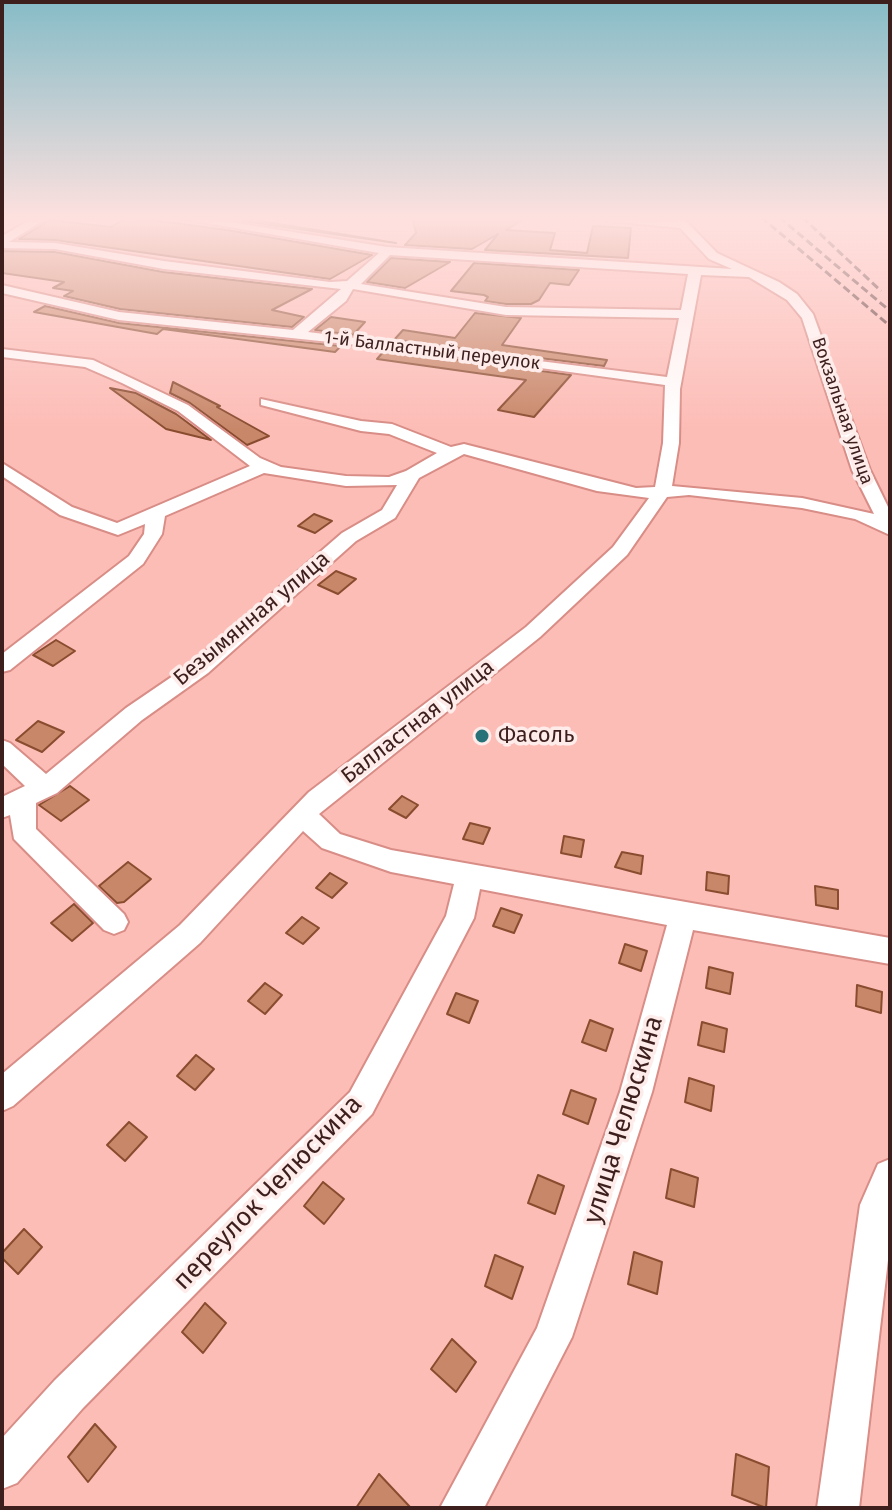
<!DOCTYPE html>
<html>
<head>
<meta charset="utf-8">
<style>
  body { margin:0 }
  #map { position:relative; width:892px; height:1510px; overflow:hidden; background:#fdbdb7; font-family:"Fira Sans",sans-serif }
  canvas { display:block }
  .frame { position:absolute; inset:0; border:4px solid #3d1f1d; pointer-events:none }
</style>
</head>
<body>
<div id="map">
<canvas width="892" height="1510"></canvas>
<div class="frame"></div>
</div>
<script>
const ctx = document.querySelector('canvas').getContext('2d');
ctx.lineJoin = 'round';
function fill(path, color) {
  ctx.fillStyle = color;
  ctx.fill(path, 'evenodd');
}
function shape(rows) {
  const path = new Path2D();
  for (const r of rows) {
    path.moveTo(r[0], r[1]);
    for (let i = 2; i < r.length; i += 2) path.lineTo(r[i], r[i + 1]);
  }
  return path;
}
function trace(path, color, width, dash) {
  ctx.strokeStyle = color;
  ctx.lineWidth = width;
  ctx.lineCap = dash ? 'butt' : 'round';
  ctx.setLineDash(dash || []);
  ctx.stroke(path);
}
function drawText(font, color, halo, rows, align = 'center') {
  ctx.font = font + ' "Fira Sans",sans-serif';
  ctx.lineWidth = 7;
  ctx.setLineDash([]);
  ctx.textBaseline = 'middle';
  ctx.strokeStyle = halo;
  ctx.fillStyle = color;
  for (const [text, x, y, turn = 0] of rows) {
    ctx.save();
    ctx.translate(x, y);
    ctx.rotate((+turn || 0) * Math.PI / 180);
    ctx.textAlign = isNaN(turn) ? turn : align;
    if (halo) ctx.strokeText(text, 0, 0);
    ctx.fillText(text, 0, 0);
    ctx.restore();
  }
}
const building = shape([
  [128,217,227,230,372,255,330,279,55,240,19,239,50,220,111,227,128,217],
  [412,217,527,217,506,230,555,233,550,250,587,253,593,226,631,228,628,258,485,250,498,234,472,249,405,245,416,233,412,217],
  [246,219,285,225,396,243,243,221,246,219],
  [2,251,55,252,163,272,312,289,272,310,304,317,292,327,120,309,64,296,73,291,53,288,64,282,2,273,2,251],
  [391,258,450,262,405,288,367,282,391,258],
  [474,263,579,270,569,285,550,283,539,300,531,304,506,304,485,301,488,297,484,295,451,291,474,263],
  [45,306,119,323,341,346,335,352,163,329,157,334,34,312,45,306],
  [475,313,521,318,502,345,607,360,604,366,394,340,403,330,455,338,475,313],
  [331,317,365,322,353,335,315,330,331,317],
  [384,351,416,354,571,375,534,417,498,410,526,380,377,359,384,351],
  [173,382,220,406,217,407,269,436,247,445,190,403,170,393,173,382],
  [110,388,136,393,176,414,211,440,166,429,110,388],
  [314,514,332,521,315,533,298,526,314,514],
  [336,571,356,579,338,594,318,585,336,571],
  [56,640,75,651,53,666,33,655,56,640],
  [38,721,64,732,42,752,16,740,38,721],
  [70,786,89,800,61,821,39,805,70,786],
  [402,796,418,805,406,818,389,809,402,796],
  [470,823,490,828,483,844,463,839,470,823],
  [564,836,584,840,581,857,561,853,564,836],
  [622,852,643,856,641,874,615,867,622,852],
  [128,862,151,879,124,902,117,903,99,886,128,862],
  [707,872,729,876,728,894,706,890,707,872],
  [330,873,347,883,332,898,316,888,330,873],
  [815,886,838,890,838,909,816,905,815,886],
  [74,904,93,923,72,941,51,923,74,904],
  [501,908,522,915,514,933,493,926,501,908],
  [302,917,319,928,303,944,286,933,302,917],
  [625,944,647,951,641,971,619,963,625,944],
  [709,967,733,973,730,994,706,988,709,967],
  [265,983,282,995,265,1014,248,1001,265,983],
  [857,985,882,992,881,1013,856,1006,857,985],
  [456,993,478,1001,469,1023,447,1014,456,993],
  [590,1020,613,1029,606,1051,582,1042,590,1020],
  [702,1022,727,1029,724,1052,698,1045,702,1022],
  [196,1055,214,1069,195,1090,177,1076,196,1055],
  [689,1078,714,1086,711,1111,685,1102,689,1078],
  [571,1090,596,1099,588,1124,563,1114,571,1090],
  [129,1122,147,1137,125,1161,107,1145,129,1122],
  [671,1169,698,1178,694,1207,666,1198,671,1169],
  [538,1175,564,1186,555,1214,528,1203,538,1175],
  [323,1182,344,1199,324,1224,304,1206,323,1182],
  [24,1229,42,1247,18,1274,2,1258,2,1253,24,1229],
  [634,1252,662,1262,657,1294,628,1284,634,1252],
  [495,1255,523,1267,512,1299,485,1286,495,1255],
  [205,1303,226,1323,203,1353,182,1332,205,1303],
  [452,1339,476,1362,456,1392,431,1369,452,1339],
  [95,1424,116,1447,88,1482,68,1457,95,1424],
  [736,1454,769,1467,766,1508,732,1495,736,1454],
  [379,1474,411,1508,356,1508,379,1474]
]);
fill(building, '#c88769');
trace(building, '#894c2f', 2);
const street = shape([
  [35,217,49,217,9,242,55,243,164,261,330,282,347,281,379,253,171,217,199,217,387,247,732,269,709,259,680,228,568,217,673,221,670,217,682,217,717,253,779,282,797,294,813,314,870,470,890,511,890,535,855,519,802,508,689,495,667,497,627,555,540,637,319,814,340,834,391,850,890,938,890,964,693,930,652,1092,572,1337,484,1508,440,1508,537,1328,620,1092,667,925,480,889,474,918,372,1114,83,1408,17,1483,2,1489,2,1438,55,1380,350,1092,446,916,454,884,391,872,322,848,303,831,200,943,13,1106,2,1111,2,1074,180,925,309,792,526,627,613,547,649,498,597,491,464,454,419,478,395,518,356,541,208,673,142,720,57,793,36,803,36,829,124,914,128,922,124,930,114,934,104,930,14,839,10,815,2,818,2,797,25,786,2,764,2,740,10,743,46,774,126,708,192,663,342,533,382,510,397,485,346,486,264,473,165,516,162,534,143,564,10,670,2,672,2,654,129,556,144,534,145,524,118,535,60,515,2,476,2,463,72,507,117,523,250,466,178,411,122,383,85,367,2,357,2,349,93,360,188,405,260,458,281,467,346,476,389,477,406,471,437,453,389,434,361,431,261,405,261,399,361,421,392,424,451,447,464,444,636,488,655,487,663,443,665,385,416,351,119,320,2,293,2,285,119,312,293,330,341,289,164,269,55,249,2,248,2,236,35,217],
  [390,255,688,274,681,310,506,307,361,284,390,255],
  [701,275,749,277,787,300,802,318,852,470,874,514,802,498,672,486,679,443,680,389,701,275],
  [353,289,506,315,679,318,667,377,308,332,346,301,353,289],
  [890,1159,890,1243,859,1508,817,1508,860,1205,878,1164,890,1159]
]);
trace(street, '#d88d86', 4);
fill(street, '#fff');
trace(shape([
  [761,217,890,326],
  [779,217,890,311],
  [802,217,881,291]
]), '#52302e', 3, [8, 4]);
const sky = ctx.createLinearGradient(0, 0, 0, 429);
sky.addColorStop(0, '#86bcc7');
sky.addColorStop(0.51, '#fee1df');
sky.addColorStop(1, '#fee1df00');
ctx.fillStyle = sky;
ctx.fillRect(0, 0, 892, 429);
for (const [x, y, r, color] of [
  [482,736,8,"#277179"]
]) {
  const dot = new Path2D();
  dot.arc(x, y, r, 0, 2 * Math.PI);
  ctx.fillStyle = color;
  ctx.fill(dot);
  trace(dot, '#fdecea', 3);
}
drawText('18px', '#3d1f1d', '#fdecea', [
  ["1-й Балластный переулок",432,351,7],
  ["Вокзальная улица",842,411,71]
]);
drawText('22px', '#3d1f1d', '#fdecea', [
  ["Безымянная улица",252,619,-40],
  ["Балластная улица",418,722,-38]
]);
drawText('22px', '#3d1f1d', '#fdecea', [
  ["Фасоль",498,736]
], 'left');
drawText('26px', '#3d1f1d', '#fdecea', [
  ["улица Челюскина",624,1120,-73],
  ["переулок Челюскина",268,1193,-46]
]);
</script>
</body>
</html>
